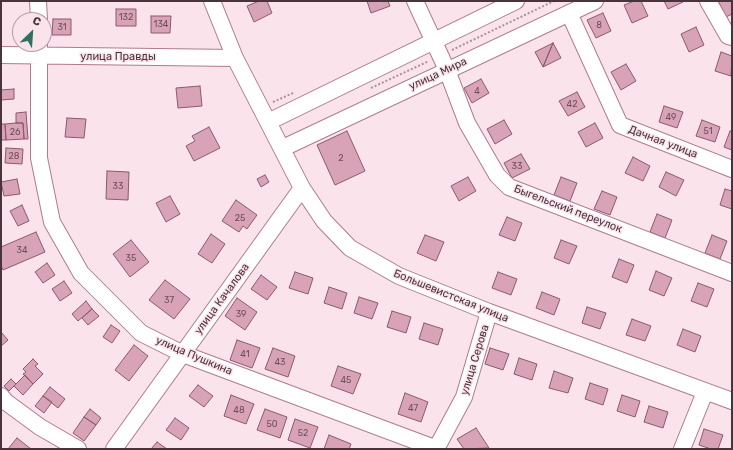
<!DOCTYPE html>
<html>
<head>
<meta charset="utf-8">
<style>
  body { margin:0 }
  #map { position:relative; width:733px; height:450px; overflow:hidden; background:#fbe3ec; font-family:Rubik,sans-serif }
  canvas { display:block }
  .frame { position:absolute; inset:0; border:2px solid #49333c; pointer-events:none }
  .north { position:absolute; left:12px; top:12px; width:40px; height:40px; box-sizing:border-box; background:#fbe3ec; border:1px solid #b49da6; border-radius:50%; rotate:25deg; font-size:11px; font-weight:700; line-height:16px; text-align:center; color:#49333c }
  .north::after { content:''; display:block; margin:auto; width:14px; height:18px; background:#2f705f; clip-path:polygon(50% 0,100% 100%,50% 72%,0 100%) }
</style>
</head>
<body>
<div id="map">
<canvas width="733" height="450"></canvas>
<div class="frame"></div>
<div class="north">С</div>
</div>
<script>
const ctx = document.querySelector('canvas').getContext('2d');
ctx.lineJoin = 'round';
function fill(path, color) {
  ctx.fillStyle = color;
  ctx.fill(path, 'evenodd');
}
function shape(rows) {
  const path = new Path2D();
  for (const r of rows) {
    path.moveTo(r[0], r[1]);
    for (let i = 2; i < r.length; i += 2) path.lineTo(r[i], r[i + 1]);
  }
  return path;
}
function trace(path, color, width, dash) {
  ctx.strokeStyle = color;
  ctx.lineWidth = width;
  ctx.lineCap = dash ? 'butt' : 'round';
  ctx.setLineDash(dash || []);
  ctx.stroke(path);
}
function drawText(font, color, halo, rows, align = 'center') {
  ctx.font = font + ' Rubik,sans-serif';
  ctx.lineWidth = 3;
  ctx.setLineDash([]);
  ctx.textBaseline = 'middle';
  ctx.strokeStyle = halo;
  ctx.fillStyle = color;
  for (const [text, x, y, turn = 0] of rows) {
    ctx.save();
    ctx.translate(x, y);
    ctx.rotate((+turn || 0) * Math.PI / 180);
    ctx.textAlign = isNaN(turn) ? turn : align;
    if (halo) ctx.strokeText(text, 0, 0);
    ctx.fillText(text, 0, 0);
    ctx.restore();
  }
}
const building = shape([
  [259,1,267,1,272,13,254,22,247,6,259,1],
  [367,1,388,1,390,6,371,13,367,1],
  [634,1,641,1,648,16,632,23,624,5,634,1],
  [664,1,683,1,683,2,668,9,664,1],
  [718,1,732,1,732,14,726,17,718,1],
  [116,9,136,9,136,26,116,26,116,9],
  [603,13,611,31,596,38,587,20,603,13],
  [151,16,171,16,170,33,151,33,151,16],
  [53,19,71,19,71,35,52,35,53,19],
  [696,27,704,45,689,52,681,34,696,27],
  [553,43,543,67,535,52,553,43],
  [553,43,561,58,543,67,553,43],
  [721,52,732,56,731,76,715,71,721,52],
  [626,64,636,81,621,90,611,72,626,64],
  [481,79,489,93,472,103,464,88,481,79],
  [200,86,202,106,178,108,176,88,200,86],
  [14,89,14,99,1,100,1,90,14,89],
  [577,92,585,107,568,116,559,101,577,92],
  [664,106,683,112,677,128,659,122,664,106],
  [26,112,28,139,24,139,23,123,16,123,16,113,26,112],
  [67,118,86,119,84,138,65,137,67,118],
  [504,120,512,134,495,144,487,129,504,120],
  [702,120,720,127,715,142,696,136,702,120],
  [16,123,23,123,24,139,6,140,5,124,16,123],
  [595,123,603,138,586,147,578,132,595,123],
  [1,124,5,124,6,140,1,140,1,124],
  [209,127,220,148,194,161,186,146,195,141,192,136,209,127],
  [347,131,365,171,335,185,317,145,347,131],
  [730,131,732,132,732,150,724,147,730,131],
  [6,148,23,149,22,164,5,163,6,148],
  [521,154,530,169,512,178,504,163,521,154],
  [633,157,650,166,643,181,625,173,633,157],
  [107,171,129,172,128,200,106,199,107,171],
  [666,172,684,180,676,196,659,187,666,172],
  [265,175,269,182,261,187,257,179,265,175],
  [468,177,476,191,459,201,451,186,468,177],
  [561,177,577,183,570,201,554,195,561,177],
  [17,179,20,194,4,196,1,182,17,179],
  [725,189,732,191,732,209,720,205,725,189],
  [602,191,617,197,610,215,594,209,602,191],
  [170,196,180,214,166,222,156,203,170,196],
  [236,200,257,215,247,229,243,226,239,232,222,221,236,200],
  [22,205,29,221,18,226,10,211,22,205],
  [657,214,672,220,665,238,650,232,657,214],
  [507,217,522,223,515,241,499,235,507,217],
  [36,232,45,252,3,270,1,265,1,247,36,232],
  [211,234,225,244,212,263,198,254,211,234],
  [425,235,444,242,436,261,417,253,425,235],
  [712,235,727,241,720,259,705,253,712,235],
  [131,240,149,262,130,277,113,254,131,240],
  [561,240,577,246,569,264,554,258,561,240],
  [619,259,634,265,627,283,612,277,619,259],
  [47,263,55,275,43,283,35,272,47,263],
  [656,271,672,278,664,296,649,290,656,271],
  [295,272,313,278,308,294,289,288,295,272],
  [498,272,517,279,511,295,492,288,498,272],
  [261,275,277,287,267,300,251,289,261,275],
  [165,280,190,299,174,319,149,300,165,280],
  [64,281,72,293,60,301,52,289,64,281],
  [698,283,714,289,707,307,691,301,698,283],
  [329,287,347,293,342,309,324,303,329,287],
  [542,292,560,299,554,315,536,308,542,292],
  [359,297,378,303,372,319,354,313,359,297],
  [237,298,257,312,245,330,225,316,237,298],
  [86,301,92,309,78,321,72,314,86,301],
  [587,307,606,313,600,329,582,323,587,307],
  [92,309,99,316,88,325,82,318,92,309],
  [392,311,411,317,406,333,387,327,392,311],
  [632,319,651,326,645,341,626,335,632,319],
  [424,323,443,329,438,345,419,339,424,323],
  [111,325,120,331,112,343,103,337,111,325],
  [683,329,701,336,695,352,677,345,683,329],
  [1,332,8,340,1,346,1,332],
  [237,340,260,348,252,368,230,360,237,340],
  [134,345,148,356,129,381,115,370,134,345],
  [273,348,295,356,288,377,265,369,273,348],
  [490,348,509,354,503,370,485,364,490,348],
  [519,358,537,364,532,380,514,374,519,358],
  [33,359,38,364,35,366,43,374,33,384,23,374,26,372,23,369,33,359],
  [338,366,361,374,353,394,331,386,338,366],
  [554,371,573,378,568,393,549,388,554,371],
  [25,375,33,384,23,395,14,386,25,375],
  [11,379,16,384,9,391,4,386,11,379],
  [590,383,608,389,603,405,585,399,590,383],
  [198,385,213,396,204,407,189,396,198,385],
  [50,387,65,399,58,408,43,396,50,387],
  [405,393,428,402,421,422,398,414,405,393],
  [231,395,254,404,246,424,224,416,231,395],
  [622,395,640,401,635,417,617,411,622,395],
  [43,396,52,402,44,413,35,406,43,396],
  [649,406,668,412,663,428,644,422,649,406],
  [90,409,101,418,96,425,84,417,90,409],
  [265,409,287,417,280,438,257,430,265,409],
  [84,417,96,425,84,441,73,433,84,417],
  [175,418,189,428,181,440,166,430,175,418],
  [295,419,318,427,310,448,288,440,295,419],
  [476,428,489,448,464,449,457,439,476,428],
  [704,429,723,435,718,449,711,449,699,445,704,429],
  [329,435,351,444,349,449,324,449,329,435],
  [17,438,31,449,8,449,17,438],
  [157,442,167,449,151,449,157,442]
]);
fill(building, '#d8a2b7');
trace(building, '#8a5a6d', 1);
const minor = shape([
  [38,1,39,20],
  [212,1,235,58,302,188,324,221,350,248,399,276,489,312,732,401],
  [415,1,447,70,467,123,497,175,509,187,732,273],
  [708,1,728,36,732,37],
  [569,13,620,125,732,169],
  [39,44,39,158,52,222,81,273,141,333,183,354,437,449],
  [1,55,235,58],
  [268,122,516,1],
  [283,148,595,1],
  [1,396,6,402,40,427,78,449],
  [114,449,302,188],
  [436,449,464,397,489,312],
  [682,449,705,392]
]);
trace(minor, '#ae7b8f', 18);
trace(shape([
  [452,50,554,1],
  [371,88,429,61],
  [273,102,293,93]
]), '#a9929b', 2, [2, 2]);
trace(minor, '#fff', 16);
drawText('9px', '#6d4f5b', null, [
  ["132",126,17],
  ["134",161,24],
  ["8",599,25],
  ["31",62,27],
  ["4",477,91],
  ["42",572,104],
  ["49",671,117],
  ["51",708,131],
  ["26",15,132],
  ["28",14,156],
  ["2",341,158],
  ["33",517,166],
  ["33",118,186],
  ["25",240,218],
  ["34",22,250],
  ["35",131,258],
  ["37",169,300],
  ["39",241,314],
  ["41",245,354],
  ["43",280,362],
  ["45",346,380],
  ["47",413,408],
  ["48",239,410],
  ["50",272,424],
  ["52",303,433]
]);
drawText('11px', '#49333c', '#fbe3ec', [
  ["улица Правды",118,57],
  ["улица Мира",438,74,-25],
  ["Дачная улица",663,142,21],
  ["Быгельский переулок",568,209,21],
  ["Большевистская улица",451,296,22],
  ["улица Качалова",222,299,-54],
  ["улица Пушкина",194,356,23],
  ["улица Серова",475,360,-73]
]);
</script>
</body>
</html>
